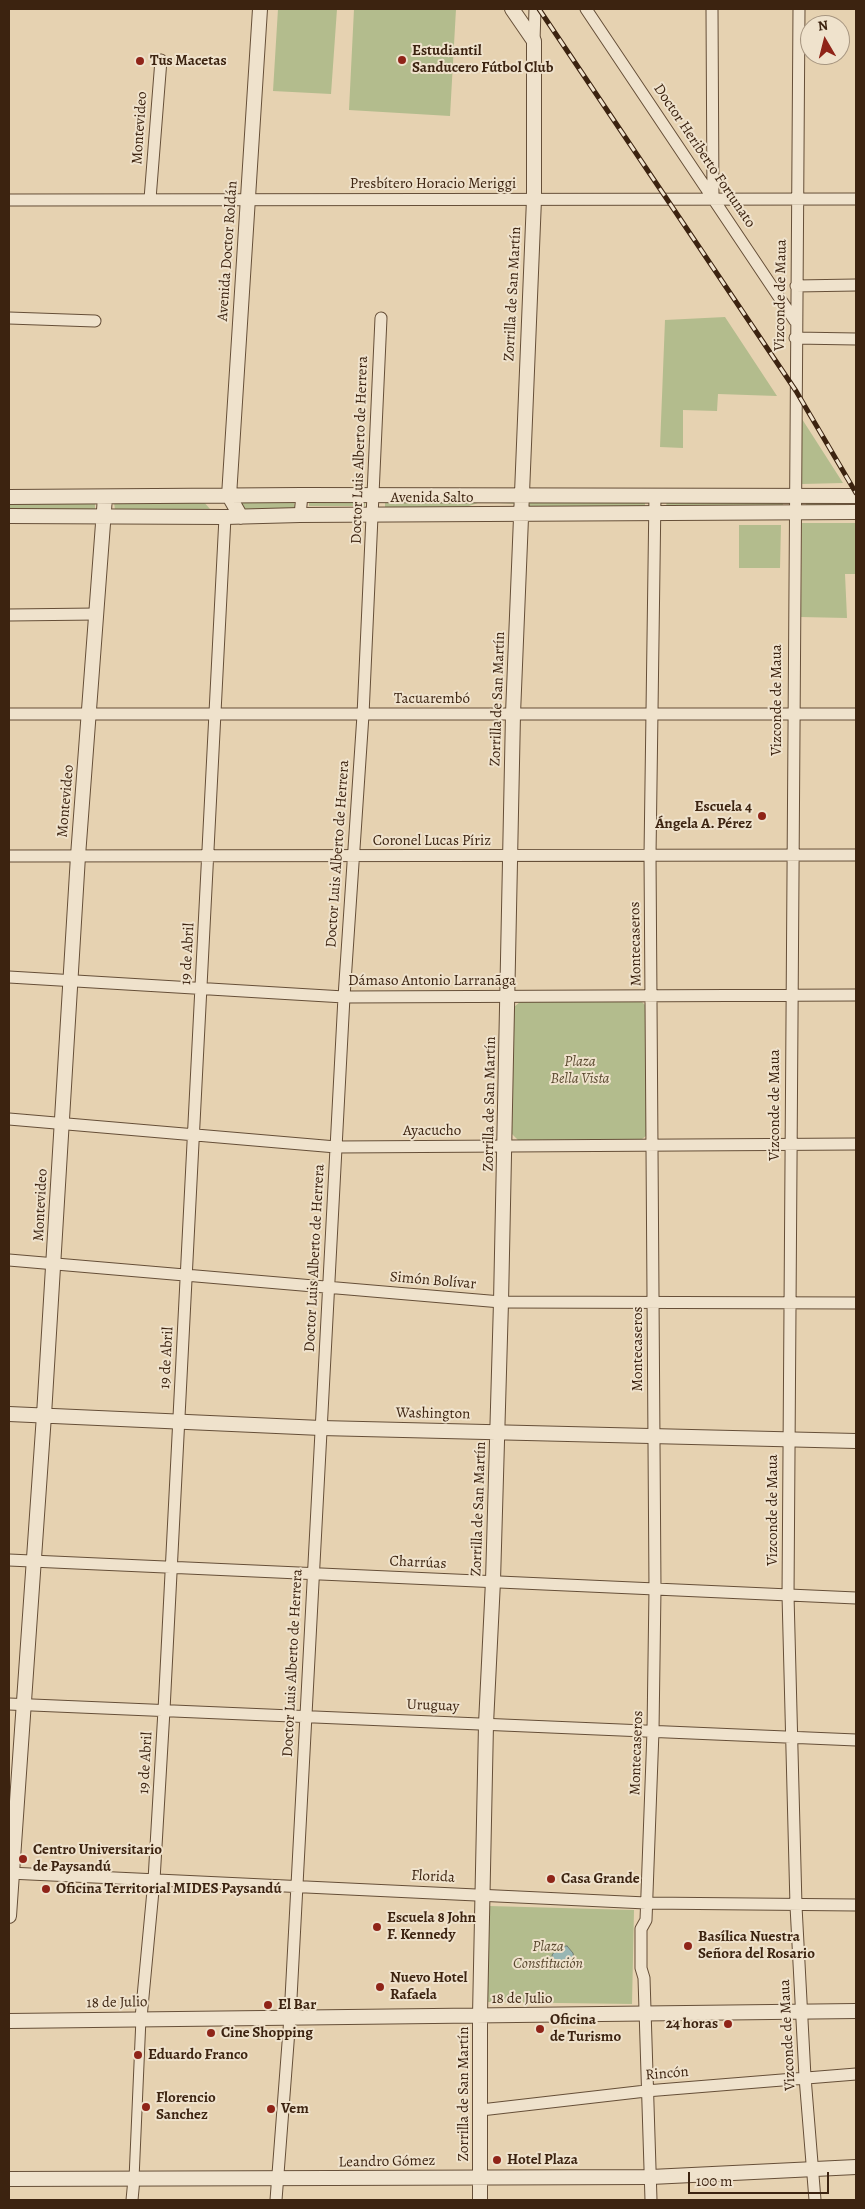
<!DOCTYPE html>
<html>
<head>
<meta charset="utf-8">
<style>
  body { margin:0 }
  #map { position:relative; width:865px; height:2209px; overflow:hidden; background:#e6d2b1; font-family:Alegreya,serif }
  canvas { display:block }
  .frame { position:absolute; inset:0; border:10px solid #3c2310; pointer-events:none }
  .north { position:absolute; left:800px; top:15px; width:50px; height:50px; box-sizing:border-box; background:#efe2cc; border:1px solid #a79681; border-radius:50%; rotate:352deg; font-size:14px; font-weight:700; line-height:20px; text-align:center; color:#3c2310 }
  .north::after { content:''; display:block; margin:auto; width:18px; height:22px; background:#8f2418; clip-path:polygon(50% 0,100% 100%,50% 72%,0 100%) }
  .scale { position:absolute; left:688px; top:2172px; width:141px; height:22px; box-sizing:border-box; border:2px solid #3c2310; border-top:0; padding-left:6px; font-size:15px; line-height:18px; white-space:nowrap; color:#3c2310; -webkit-text-stroke:4px #efe2cc; paint-order:stroke }
</style>
</head>
<body>
<div id="map">
<canvas width="865" height="2209"></canvas>
<div class="frame"></div>
<div class="north">N</div>
<div class="scale">100 m</div>
</div>
<script>
const ctx = document.querySelector('canvas').getContext('2d');
ctx.lineJoin = 'round';
function fill(path, color) {
  ctx.fillStyle = color;
  ctx.fill(path, 'evenodd');
}
function shape(rows) {
  const path = new Path2D();
  for (const r of rows) {
    path.moveTo(r[0], r[1]);
    for (let i = 2; i < r.length; i += 2) path.lineTo(r[i], r[i + 1]);
  }
  return path;
}
function trace(path, color, width, dash) {
  ctx.strokeStyle = color;
  ctx.lineWidth = width;
  ctx.lineCap = dash ? 'butt' : 'round';
  ctx.setLineDash(dash || []);
  ctx.stroke(path);
}
function drawText(font, color, halo, rows, align = 'center') {
  ctx.font = font + ' Alegreya,serif';
  ctx.lineWidth = 4;
  ctx.setLineDash([]);
  ctx.textBaseline = 'middle';
  ctx.strokeStyle = halo;
  ctx.fillStyle = color;
  for (const [text, x, y, turn = 0] of rows) {
    ctx.save();
    ctx.translate(x, y);
    ctx.rotate((+turn || 0) * Math.PI / 180);
    ctx.textAlign = isNaN(turn) ? turn : align;
    if (halo) ctx.strokeText(text, 0, 0);
    ctx.fillText(text, 0, 0);
    ctx.restore();
  }
}
fill(shape([
  [278,9,337,9,331,94,273,91],
  [354,9,456,9,450,116,349,110],
  [725,317,777,396,718,394,717,411,683,410,683,448,660,447,665,320],
  [802,419,843,483,802,484],
  [365,498,365,506,309,506,309,499],
  [517,499,517,504,481,502,466,507,385,507,385,500],
  [526,499,645,500,645,510,526,510],
  [667,500,783,500,783,507,666,507],
  [203,501,210,509,115,510,114,502],
  [294,501,295,508,242,509,239,503],
  [806,501,854,501,856,508,806,508],
  [9,502,95,503,95,511,9,510],
  [802,523,856,523,856,574,845,574,847,618,801,617],
  [739,525,781,525,780,568,739,568],
  [520,1002,642,1002,646,1006,646,1136,642,1139,518,1140,512,1134,514,1007],
  [489,1906,634,1910,632,2004,487,2002]
]), '#b3bc8d');
const water = shape([
  [567,1946,573,1953,574,1959,568,1965,559,1966,553,1961,552,1955,558,1947,567,1946]
]);
fill(water, '#98b6b3');
trace(water, '#737b72', 1);
const pedestrian = shape([
  [134,2179,141,2018]
]);
const minor = shape([
  [586,9,795,321],
  [712,9,713,199],
  [799,9,788,1595,796,1906,805,2077,815,2200],
  [534,41,535,9],
  [150,199,161,60],
  [9,200,856,199],
  [796,286,856,285],
  [9,318,95,321],
  [795,338,856,339],
  [300,515,302,495],
  [9,615,97,614],
  [9,714,856,714],
  [9,856,856,855],
  [9,977,344,997,856,995],
  [9,1119,336,1147,856,1144],
  [9,1260,501,1302,856,1303],
  [9,1560,856,1598],
  [9,1704,856,1740],
  [9,1873,646,1903,856,1905],
  [141,2018,154,1880,164,1710,225,517],
  [481,2110,646,2091,856,2074],
  [132,2200,134,2179],
  [276,2200,290,2017,344,997,363,715,381,318],
  [651,2200,644,1978,641,1968,641,1929,646,1920,653,1731,655,1589,650,855,655,495]
]);
const tertiary = shape([
  [9,497,302,495,856,496],
  [9,516,225,517,300,515,856,512],
  [241,517,229,496,260,9],
  [9,1414,321,1428,856,1441],
  [9,1916,44,1415,78,856,105,497],
  [9,2021,856,2011],
  [9,2179,651,2177,856,2167],
  [480,2200,480,2015,486,1724,493,1581,501,1302,513,714,534,199,534,41,512,9]
]);
trace(pedestrian, '#664f38', 11);
trace(minor, '#664f38', 13);
trace(tertiary, '#664f38', 16);
trace(pedestrian, '#efe2cc', 9);
trace(minor, '#efe2cc', 11);
trace(tertiary, '#efe2cc', 14);
const rail = shape([
  [539,9,796,391,856,493]
]);
trace(rail, '#3c2310', 5);
trace(rail, '#efe2cc', 3, [9]);
for (const [x, y, r, color] of [
  [402,60,5,"#8f2418"],
  [140,61,5,"#8f2418"],
  [762,816,5,"#8f2418"],
  [23,1859,5,"#8f2418"],
  [551,1879,5,"#8f2418"],
  [46,1889,5,"#8f2418"],
  [377,1927,5,"#8f2418"],
  [688,1946,5,"#8f2418"],
  [380,1987,5,"#8f2418"],
  [268,2005,5,"#8f2418"],
  [728,2024,5,"#8f2418"],
  [540,2029,5,"#8f2418"],
  [211,2033,5,"#8f2418"],
  [138,2055,5,"#8f2418"],
  [146,2107,5,"#8f2418"],
  [271,2109,5,"#8f2418"],
  [497,2160,5,"#8f2418"]
]) {
  const dot = new Path2D();
  dot.arc(x, y, r, 0, 2 * Math.PI);
  ctx.fillStyle = color;
  ctx.fill(dot);
  trace(dot, '#efe2cc', 2);
}
drawText('bold 15px', '#3c2310', '#efe2cc', [
  ["Estudiantil",412,51],
  ["Sanducero Fútbol Club",412,68],
  ["Tus Macetas",150,61],
  ["Escuela 4",752,807,"right"],
  ["Ángela A. Pérez",752,824,"right"],
  ["Centro Universitario",33,1850],
  ["de Paysandú",33,1867],
  ["Casa Grande",561,1879],
  ["Oficina Territorial MIDES Paysandú",56,1889],
  ["Escuela 8 John",387,1918],
  ["F. Kennedy",387,1935],
  ["Basílica Nuestra",698,1937],
  ["Señora del Rosario",698,1954],
  ["Nuevo Hotel",390,1978],
  ["Rafaela",390,1995],
  ["El Bar",278,2005],
  ["Oficina",550,2020],
  ["de Turismo",550,2037],
  ["24 horas",718,2024,"right"],
  ["Cine Shopping",221,2033],
  ["Eduardo Franco",148,2055],
  ["Florencio",156,2098],
  ["Sanchez",156,2115],
  ["Vem",281,2109],
  ["Hotel Plaza",507,2160]
], 'left');
drawText('15px', '#3c2310', '#efe2cc', [
  ["Montevideo",140,128,-86],
  ["Doctor Heriberto Fortunato",704,156,56],
  ["Presbítero Horacio Meriggi",433,184],
  ["Avenida Doctor Roldán",228,251,-86],
  ["Zorrilla de San Martín",513,294,-87],
  ["Vizconde de Maua",781,295,-89],
  ["Doctor Luis Alberto de Herrera",360,450,-88],
  ["Avenida Salto",432,498],
  ["Tacuarembó",432,699],
  ["Zorrilla de San Martín",498,699,-88],
  ["Vizconde de Maua",777,700,-90],
  ["Montevideo",66,801,-85],
  ["Coronel Lucas Píriz",432,841],
  ["Doctor Luis Alberto de Herrera",338,854,-86],
  ["Montecaseros",636,944,-91],
  ["19 de Abril",188,954,-87],
  ["Dámaso Antonio Larranãga",432,981],
  ["Zorrilla de San Martín",490,1104,-89],
  ["Vizconde de Maua",775,1105,-90],
  ["Ayacucho",432,1131],
  ["Montevideo",41,1205,-87],
  ["Doctor Luis Alberto de Herrera",315,1258,-87],
  ["Simón Bolívar",433,1281,5],
  ["Montecaseros",638,1349,-90],
  ["19 de Abril",167,1358,-87],
  ["Washington",433,1414,1],
  ["Zorrilla de San Martín",479,1509,-88],
  ["Vizconde de Maua",773,1510,-90],
  ["Charrúas",418,1563,3],
  ["Doctor Luis Alberto de Herrera",293,1663,-87],
  ["Uruguay",433,1706,2],
  ["Montecaseros",637,1753,-88],
  ["19 de Abril",146,1763,-87],
  ["Florida",433,1877,3],
  ["18 de Julio",522,1999],
  ["18 de Julio",117,2003,-1],
  ["Vizconde de Maua",788,2035,-93],
  ["Rincón",667,2074,-5],
  ["Zorrilla de San Martín",464,2094,-90],
  ["Leandro Gómez",387,2162,-1]
]);
drawText('italic 15px', '#5a492f', '#efe2cc', [
  ["Plaza",580,1062],
  ["Bella Vista",580,1079],
  ["Plaza",548,1947],
  ["Constitución",548,1964]
]);
</script>
</body>
</html>
